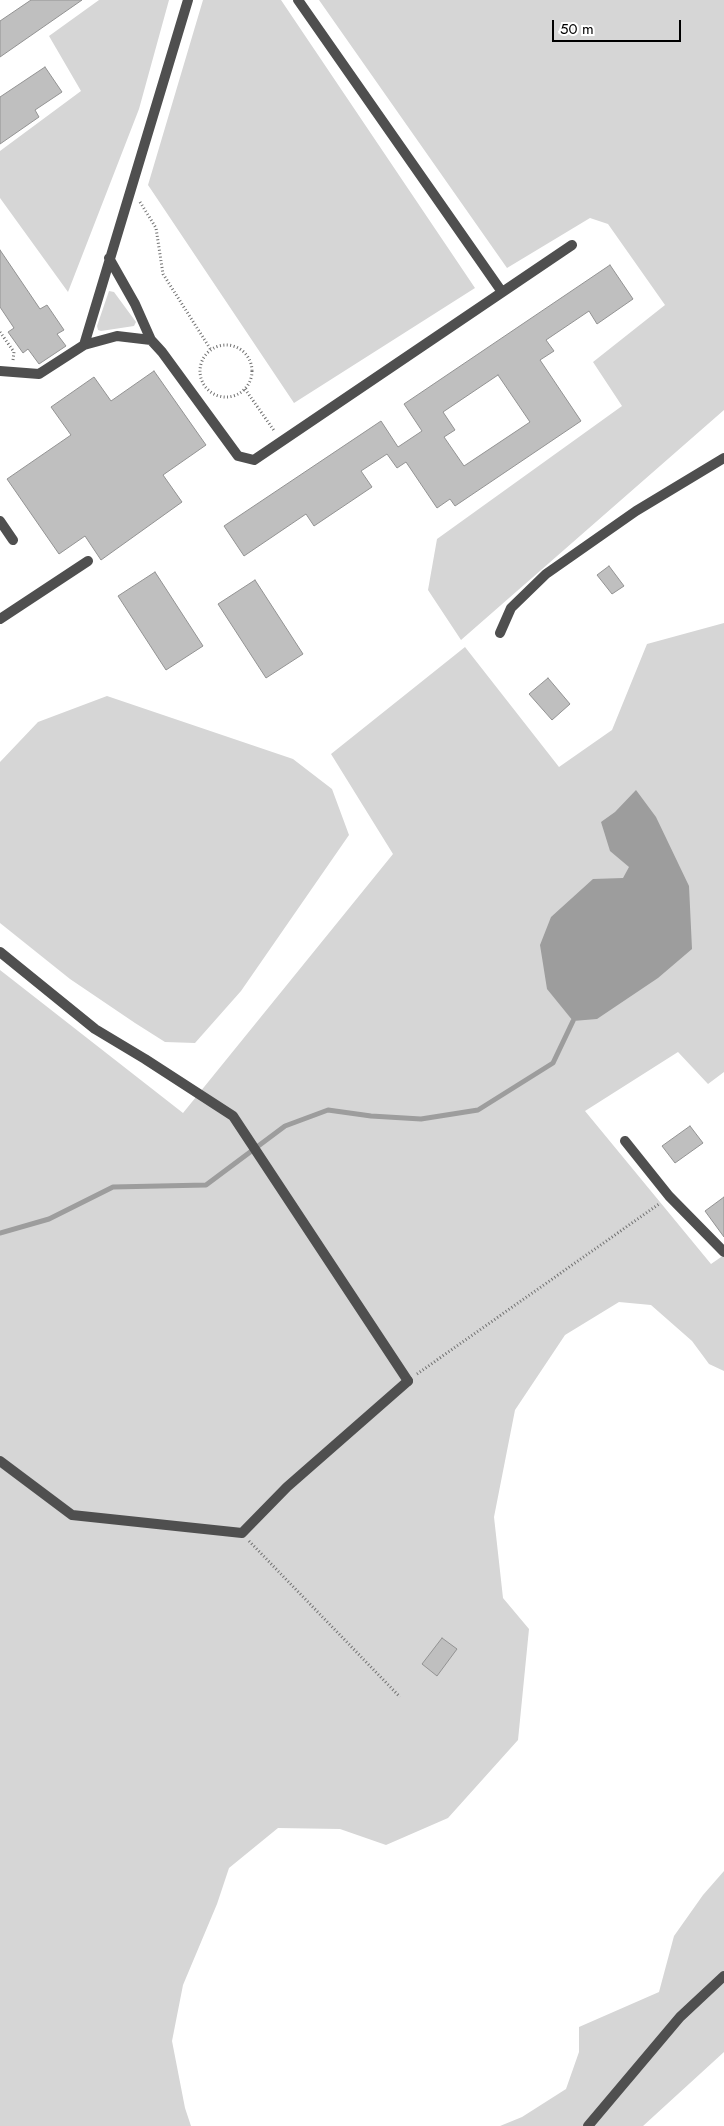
<!DOCTYPE html>
<html>
<head>
<meta charset="utf-8">
<style>
  body { margin:0 }
  #map { position:relative; width:724px; height:2126px; overflow:hidden; background:#fff; font-family:Jost,sans-serif }
  canvas { display:block }
  .scale { position:absolute; left:552px; top:20px; width:129px; height:22px; box-sizing:border-box; border:2px solid #000; border-top:0; padding-left:6px; font-size:15px; line-height:18px; white-space:nowrap; color:#000; -webkit-text-stroke:4px #fff; paint-order:stroke }
</style>
</head>
<body>
<div id="map">
<canvas width="724" height="2126"></canvas>
<div class="scale">50 m</div>
</div>
<script>
const ctx = document.querySelector('canvas').getContext('2d');
ctx.lineJoin = 'round';
function fill(path, color) {
  ctx.fillStyle = color;
  ctx.fill(path, 'evenodd');
}
function shape(rows) {
  const path = new Path2D();
  for (const r of rows) {
    if (r.length === 3) {
      path.moveTo(r[0] + r[2], r[1]);
      path.arc(r[0], r[1], r[2], 0, 2 * Math.PI);
      continue;
    }
    path.moveTo(r[0], r[1]);
    for (let i = 2; i < r.length; i += 2) path.lineTo(r[i], r[i + 1]);
  }
  return path;
}
function trace(path, color, width, dash) {
  ctx.strokeStyle = color;
  ctx.lineWidth = width;
  ctx.lineCap = dash ? 'butt' : 'round';
  ctx.setLineDash(dash || []);
  ctx.stroke(path);
}
fill(shape([
  [99,0,169,0,139,109,68,292,0,198,0,151,81,91,49,36],
  [203,0,281,0,475,288,294,403,148,185],
  [319,0,724,0,724,410,461,640,428,590,437,539,622,406,593,362,665,305,608,224,590,218,507,268],
  [109,291,114,292,136,322,134,326,101,331,98,330,97,326],
  [724,623,724,1072,708,1084,678,1052,585,1111,711,1264,724,1255,724,1371,709,1364,692,1341,651,1305,619,1302,565,1335,515,1410,494,1517,503,1598,529,1629,518,1740,448,1818,386,1845,340,1829,278,1828,229,1868,217,1904,183,1985,172,2041,185,2108,191,2126,0,2126,0,970,183,1113,393,854,331,754,465,647,559,767,612,730,647,644],
  [107,696,293,759,332,789,349,835,241,991,195,1043,165,1042,135,1023,70,979,0,923,0,762,38,722],
  [724,1871,724,2052,643,2126,500,2126,522,2117,566,2089,579,2052,579,2027,659,1992,674,1936,703,1895]
]), '#d6d6d6');
fill(shape([
  [636,790,656,817,689,886,692,949,658,978,597,1019,573,1021,547,989,540,945,551,917,593,879,623,878,629,867,610,851,601,822,615,812]
]), '#9d9d9d');
trace(shape([
  [0,1233,49,1219,113,1187,206,1185,285,1126,328,1110,371,1116,421,1119,478,1110,553,1063,573,1021]
]), '#9d9d9d', 5);
const building = shape([
  [31,0,82,0,0,57,0,21,31,0],
  [45,67,62,92,35,110,39,117,0,144,0,97,45,67],
  [0,250,40,309,47,305,64,330,57,334,66,346,39,364,28,349,23,353,8,332,14,328,0,307,0,250],
  [610,265,633,299,597,324,589,311,546,340,554,351,540,360,581,421,455,506,450,499,437,508,406,462,397,468,387,454,361,471,372,487,314,526,306,514,244,556,224,526,381,421,398,447,422,431,404,404,610,265],
  [498,375,530,422,464,466,444,437,455,430,443,412,498,375],
  [154,371,206,445,163,475,182,502,101,560,85,536,59,554,7,479,71,435,51,407,94,377,111,401,154,371],
  [609,566,624,586,612,594,597,575,609,566],
  [155,572,203,646,166,670,118,596,155,572],
  [255,580,303,654,266,678,218,604,255,580],
  [548,678,570,704,552,720,529,694,548,678],
  [690,1126,703,1143,675,1163,662,1146,690,1126],
  [724,1197,724,1237,705,1211,724,1197],
  [442,1638,457,1649,437,1676,422,1664,442,1638]
]);
fill(building, '#bfbfbf');
trace(building, '#939393', 1);
trace(shape([
  [140,202,156,228,163,274,211,350],
  [0,332,14,352,13,360],
  [226,371,26],
  [245,389,275,432],
  [417,1374,659,1204],
  [249,1541,400,1697]
]), '#717171', 3, [1, 2.5]);
trace(shape([
  [298,0,502,292],
  [109,258,135,304,151,340,162,352,238,456,254,460,572,245],
  [84,345,188,0],
  [0,371,39,374,84,345,117,336,151,340],
  [0,521,13,540],
  [0,619,88,561],
  [500,633,511,608,546,574,636,511,724,458],
  [0,952,95,1029,145,1059,233,1116,408,1381]
]), '#4f4f4f', 10);
trace(shape([
  [625,1141,669,1196,724,1252],
  [0,1461,72,1515,242,1533,287,1487,408,1381],
  [588,2126,680,2017,724,1976]
]), '#4f4f4f', 10);
</script>
</body>
</html>
